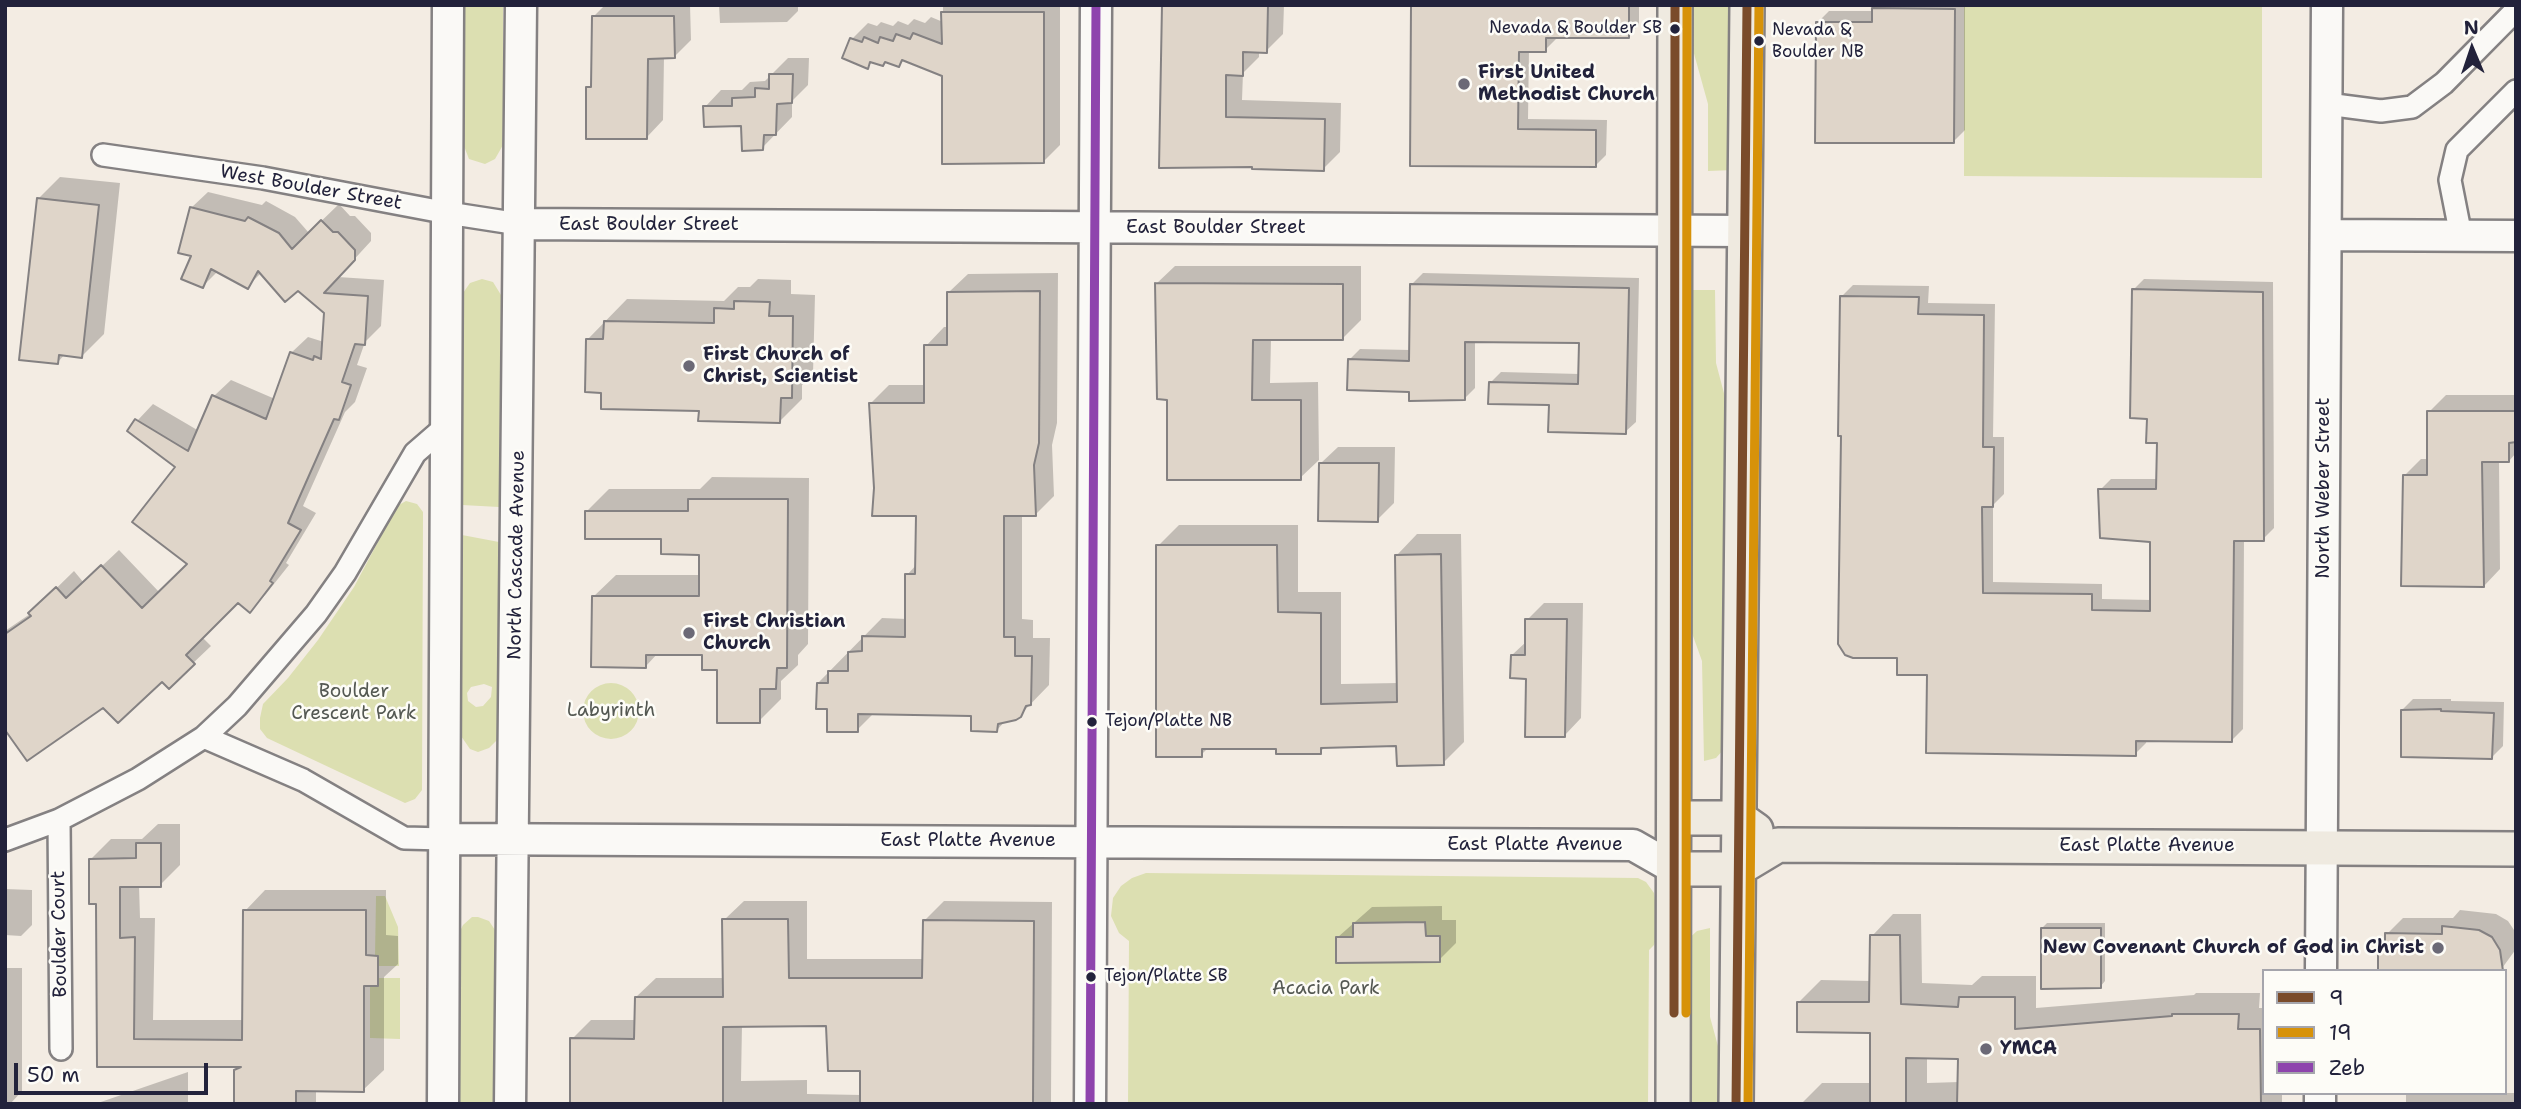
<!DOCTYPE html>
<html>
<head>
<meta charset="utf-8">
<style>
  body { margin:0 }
  #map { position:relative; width:2521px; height:1109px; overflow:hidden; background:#f3ece3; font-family:"Shantell Sans",sans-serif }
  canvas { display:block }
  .frame { position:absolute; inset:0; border:7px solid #22223b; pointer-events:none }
  .legend { position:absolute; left:2262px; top:969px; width:245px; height:126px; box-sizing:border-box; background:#fdfcf7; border:2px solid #a5a5ac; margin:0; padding:9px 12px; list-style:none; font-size:21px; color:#22223b }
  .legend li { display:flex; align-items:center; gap:14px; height:35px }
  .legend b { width:35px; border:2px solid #a5a5ac }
  .north { position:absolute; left:2437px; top:14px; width:70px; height:70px; -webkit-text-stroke:5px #fdfcf7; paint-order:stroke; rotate:358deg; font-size:19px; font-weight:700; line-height:28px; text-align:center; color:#22223b }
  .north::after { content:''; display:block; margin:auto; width:24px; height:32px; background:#22223b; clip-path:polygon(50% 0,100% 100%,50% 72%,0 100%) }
  .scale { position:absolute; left:14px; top:1063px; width:194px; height:32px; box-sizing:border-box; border:4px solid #22223b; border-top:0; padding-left:9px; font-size:21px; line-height:24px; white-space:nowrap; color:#22223b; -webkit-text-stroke:5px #fdfcf7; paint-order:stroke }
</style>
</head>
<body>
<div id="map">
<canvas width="2521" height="1109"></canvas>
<div class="frame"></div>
<ul class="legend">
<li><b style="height:9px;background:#7a4b2a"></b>9</li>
<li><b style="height:9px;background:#d79209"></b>19</li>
<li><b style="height:9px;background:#8e44ad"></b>Zeb</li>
</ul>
<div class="north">N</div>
<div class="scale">50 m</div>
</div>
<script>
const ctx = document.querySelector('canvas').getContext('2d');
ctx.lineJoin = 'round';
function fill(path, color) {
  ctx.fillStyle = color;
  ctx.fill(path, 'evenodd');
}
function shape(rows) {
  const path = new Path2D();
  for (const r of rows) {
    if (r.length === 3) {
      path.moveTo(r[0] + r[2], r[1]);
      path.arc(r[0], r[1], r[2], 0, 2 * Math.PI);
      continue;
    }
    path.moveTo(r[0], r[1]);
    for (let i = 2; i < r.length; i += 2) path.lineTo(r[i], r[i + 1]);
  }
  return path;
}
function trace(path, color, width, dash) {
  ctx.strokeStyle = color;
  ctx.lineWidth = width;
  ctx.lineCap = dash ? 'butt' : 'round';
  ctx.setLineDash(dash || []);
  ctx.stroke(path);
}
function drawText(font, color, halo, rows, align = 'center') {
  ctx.font = font + ' "Shantell Sans",sans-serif';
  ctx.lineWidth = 5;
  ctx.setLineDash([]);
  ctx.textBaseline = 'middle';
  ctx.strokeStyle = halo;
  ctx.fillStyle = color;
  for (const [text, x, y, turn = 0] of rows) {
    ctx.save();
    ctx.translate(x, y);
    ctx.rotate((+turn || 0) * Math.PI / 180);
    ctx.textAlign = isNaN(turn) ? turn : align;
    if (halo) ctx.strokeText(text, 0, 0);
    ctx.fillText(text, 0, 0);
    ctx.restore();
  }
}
fill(shape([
  [463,5,503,5,503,145,495,159,485,164,469,159,462,141],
  [1694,5,1734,5,1734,170,1708,171,1708,104,1693,50],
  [1964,5,2262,5,2262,178,1964,176],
  [482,279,493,282,501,295,499,507,462,505,463,293,470,283],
  [1690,290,1715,290,1716,363,1730,416,1724,749,1716,758,1704,761,1702,661,1688,622],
  [406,501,417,504,423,512,422,790,415,799,405,803,267,738,260,729,260,718,263,704,288,678,318,640,354,587,397,506],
  [462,535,499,542,498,739,489,748,478,752,470,749,461,736],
  [484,684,492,687,491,697,483,706,476,707,468,701,467,693,471,687],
  [611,711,28],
  [1146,873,1638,878,1646,882,1654,893,1659,929,1654,945,1649,950,1648,1104,1128,1104,1129,941,1119,933,1111,916,1113,898,1121,886,1132,878],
  [376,896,385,896,398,927,399,966,378,966,378,956,375,955],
  [472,917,478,917,489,921,497,933,495,1104,458,1104,460,931,463,925],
  [1710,928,1710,1017,1721,1057,1721,1104,1685,1104,1687,940,1697,931],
  [378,978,400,978,400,1039,370,1038,370,986,378,986]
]), '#dcdfb1');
fill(shape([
  [605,5,690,5,691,40,674,57,664,57,663,120,647,137,588,88,593,83,593,17],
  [719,5,798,5,798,11,787,22,720,23],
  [943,5,1060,5,1060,145,1043,162,943,75,905,59,899,65,886,61,883,64,873,61,868,66,852,39,868,23,877,26,881,22,893,26,898,21,908,25,914,19,925,23,931,17,943,22],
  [1164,5,1284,5,1283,34,1266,51,1259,51,1259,57,1243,73,1242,100,1341,103,1340,152,1323,169,1254,165,1161,167],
  [1413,5,1639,5,1639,25,1628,36,1556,36,1556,39,1545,50,1529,50,1528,119,1607,120,1606,155,1595,166,1412,164],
  [1877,5,1965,5,1965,130,1954,141,1818,22,1829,11,1874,11],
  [788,58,809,58,808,85,792,101,792,117,762,148,743,124,705,107,721,90,742,90,750,82,765,81],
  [60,177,120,183,104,334,82,356,65,354,58,362,38,199],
  [208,192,262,205,266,201,295,217,309,233,339,204,350,216,355,216,371,233,371,241,338,277,384,280,381,326,365,342,357,365,367,368,355,402,345,412,303,506,316,513,286,563,289,565,266,594,250,611,237,601,202,637,211,646,169,686,162,679,103,705,5,727,5,631,30,614,74,571,84,583,119,550,160,593,189,564,177,466,137,421,153,404,199,431,214,396,231,380,275,399,291,353,308,337,324,342,325,313,298,289,261,273,247,287,218,271,203,286,193,255,191,208],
  [1175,266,1361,266,1361,320,1342,339,1271,339,1270,383,1318,382,1319,460,1300,478,1169,398,1156,284],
  [1058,273,1057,423,1052,445,1054,496,1036,514,1022,514,1022,619,1033,620,1033,638,1050,638,1049,685,1020,715,1006,720,997,730,973,714,874,713,857,730,829,707,818,683,882,618,907,619,907,575,917,564,918,514,876,488,871,403,889,385,926,385,926,346,944,327,949,327,949,292,968,274],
  [1423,273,1639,278,1636,422,1625,432,1490,383,1501,372,1580,374,1581,342,1475,340,1475,388,1464,399,1411,390,1349,360,1360,349,1411,350,1412,284],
  [758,279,791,280,791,294,815,295,813,374,802,385,802,399,780,421,700,409,603,391,588,339,627,299,724,301,738,287,750,287],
  [2144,279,2273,282,2274,528,2263,539,2244,539,2243,729,2232,740,2147,739,2146,743,2135,754,1929,674,1899,657,1843,434,1842,296,1853,285,1929,286,1928,303,1995,304,1993,437,2004,437,2004,494,1993,505,1993,582,2102,584,2102,599,2152,600,2152,540,2100,490,2111,479,2158,479,2159,441,2149,417,2133,290],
  [2446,395,2516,395,2516,453,2509,461,2499,461,2500,569,2484,586,2404,476,2421,459,2429,459,2429,412],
  [1338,447,1395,447,1394,503,1377,520,1321,463],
  [712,477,809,478,808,644,798,655,798,665,781,681,781,699,759,721,719,668,704,654,658,653,646,666,593,597,616,575,701,575,701,553,587,511,609,489,700,489],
  [1179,525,1298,525,1298,592,1341,592,1341,684,1398,683,1397,555,1417,534,1461,534,1464,742,1443,763,1398,745,1326,746,1320,752,1278,747,1209,747,1201,755,1158,546],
  [1544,603,1583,603,1581,718,1565,735,1512,655,1527,641,1527,620],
  [2413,699,2451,699,2451,701,2504,702,2503,746,2492,757,2402,710],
  [158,824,180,824,180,865,160,885,139,885,140,918,155,918,153,1020,244,1020,245,911,265,890,386,890,386,935,398,936,398,964,384,977,384,1070,363,1090,316,1090,316,1104,236,1104,236,1071,241,1066,99,1066,98,902,91,859,111,839,142,839],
  [5,889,32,890,32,925,21,936,5,935],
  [744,901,807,901,807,959,924,959,924,921,944,901,1052,902,1051,1104,571,1104,572,1039,591,1020,636,1020,636,997,656,978,724,978,724,920],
  [742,1025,828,1025,862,1069,862,1095,807,1094,807,1080,741,1081],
  [1442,906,1442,920,1456,920,1456,943,1439,960,1338,937,1372,907],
  [2460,910,2496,914,2508,921,2516,933,2516,949,2500,971,2380,946,2387,939,2387,934,2403,918,2453,918],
  [1893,914,1921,914,1922,983,1972,985,1982,976,2036,976,2036,1008,2194,995,2196,993,2260,993,2259,1008,2264,1008,2264,1093,2282,1093,2282,1104,1801,1104,1822,1083,1872,1083,1872,1031,1799,1002,1821,980,1871,981,1872,936],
  [1927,1056,1960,1057,1959,1082,1927,1083],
  [2047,923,2105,923,2105,981,2100,987,2042,928],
  [5,968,22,968,22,1091,11,1103,5,1103],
  [188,1072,188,1104,95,1104],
  [2406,1093,2516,1093,2516,1104,2406,1104]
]), '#0003');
const building = shape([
  [1162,5,1268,5,1267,53,1243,52,1243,76,1226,75,1226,117,1325,119,1324,171,1252,169,1252,167,1159,168,1162,5],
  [1411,5,1629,5,1629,38,1546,38,1546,52,1519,52,1518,129,1596,130,1596,167,1410,166,1411,5],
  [1872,8,1955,9,1954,143,1815,143,1816,22,1872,22,1872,8],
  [941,12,1044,12,1044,163,942,164,942,76,902,60,899,67,885,62,883,66,870,62,868,69,842,58,850,38,862,42,864,37,878,43,880,37,893,41,896,34,910,39,913,33,942,44,941,12],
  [592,16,674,16,675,58,648,59,647,139,586,139,586,87,591,87,592,16],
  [769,74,793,74,792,103,777,104,776,135,764,135,763,150,742,151,741,126,704,127,703,106,732,106,732,98,755,97,755,88,769,89,769,74],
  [37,198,99,205,82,358,59,355,58,364,19,360,37,198],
  [190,207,245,221,248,217,279,233,292,249,321,220,333,232,338,232,355,250,355,260,324,293,368,296,365,345,355,344,342,382,351,385,339,420,334,419,288,523,301,530,270,581,273,583,250,613,238,603,186,655,195,664,169,689,162,682,118,723,103,708,27,761,5,730,5,634,31,616,28,613,56,587,66,598,101,565,142,608,187,564,132,522,175,467,127,431,135,419,188,451,212,395,266,419,290,352,313,360,314,356,321,359,324,313,298,291,285,302,258,271,248,289,211,269,203,288,181,279,191,256,178,253,190,207],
  [1155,283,1343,284,1343,340,1253,340,1252,400,1301,400,1301,480,1167,480,1167,400,1157,399,1155,283],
  [1410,284,1629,288,1626,434,1548,432,1549,405,1488,404,1489,382,1578,384,1579,343,1465,342,1465,400,1409,401,1409,392,1347,390,1348,359,1409,361,1410,284],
  [2132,289,2263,292,2264,541,2234,541,2232,742,2136,741,2136,756,1926,753,1927,675,1897,675,1897,658,1853,658,1845,655,1838,644,1841,436,1838,436,1840,296,1919,297,1918,314,1984,315,1983,447,1994,447,1993,507,1982,507,1983,593,2092,594,2092,610,2150,611,2150,542,2100,538,2098,489,2156,489,2157,443,2146,443,2147,419,2130,418,2132,289],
  [1040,291,1039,443,1034,465,1036,516,1004,516,1004,637,1015,637,1015,656,1032,656,1031,705,1026,706,1021,717,1016,720,998,724,997,732,971,731,971,716,858,714,858,732,827,732,827,709,816,709,817,683,828,683,828,671,848,671,848,652,862,651,862,636,905,637,905,574,915,574,916,516,872,516,874,488,869,403,924,403,924,345,947,345,947,292,1040,291],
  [734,301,770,302,769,316,793,316,792,398,781,398,780,423,698,421,699,411,601,409,601,393,585,392,586,339,603,339,604,321,714,323,714,308,734,309,734,301],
  [2427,411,2516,411,2516,442,2509,443,2509,462,2482,462,2484,587,2401,586,2403,475,2427,475,2427,411],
  [1319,463,1379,463,1378,522,1318,521,1319,463],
  [688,499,788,499,787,668,777,668,776,689,760,689,760,723,717,723,717,670,702,670,702,655,646,655,646,668,591,667,592,596,699,596,699,555,661,554,661,539,585,539,585,511,688,511,688,499],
  [1156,545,1277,545,1278,612,1321,613,1321,704,1397,702,1395,555,1441,554,1444,765,1397,766,1396,746,1321,748,1321,754,1276,754,1276,749,1202,749,1202,757,1156,757,1156,545],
  [1525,619,1567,619,1565,737,1525,737,1526,679,1510,678,1511,655,1525,655,1525,619],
  [2441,709,2441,711,2494,713,2492,759,2401,757,2401,710,2441,709],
  [136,843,161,843,161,887,120,887,120,938,135,937,134,1039,242,1040,243,910,366,910,366,955,378,956,378,986,364,986,364,1092,296,1091,296,1104,234,1104,234,1070,241,1067,97,1067,96,904,89,904,89,859,136,858,136,843],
  [722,919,788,919,789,978,922,978,923,920,1034,921,1033,1104,860,1104,860,1071,828,1071,826,1026,723,1027,723,1104,570,1104,570,1038,634,1039,635,997,723,997,722,919],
  [1425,922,1426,936,1440,936,1440,962,1336,963,1336,937,1353,937,1353,923,1425,922],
  [2442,926,2479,930,2492,937,2500,950,2503,971,2378,971,2378,946,2385,946,2385,933,2442,934,2442,926],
  [2041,928,2101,928,2101,988,2041,989,2041,928],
  [1870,935,1900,935,1901,1004,1958,1007,1959,997,2015,997,2015,1029,2172,1016,2172,1014,2239,1014,2238,1029,2260,1029,2261,1104,1957,1104,1958,1059,1906,1058,1906,1104,1870,1104,1870,1033,1797,1032,1797,1002,1869,1002,1870,935]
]);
fill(building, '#dfd5c9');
trace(building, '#848182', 2);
const street = shape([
  [2327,104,2381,111,2412,107,2444,83,2516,10],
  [103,155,263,178,448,213,519,224],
  [2461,236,2450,180,2457,150,2516,91],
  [204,737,303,780,404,838,445,839],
  [59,820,61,1049],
  [5,840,59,820,138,779,204,737,237,706,316,614,345,573,415,453,445,427]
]);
const secondary = shape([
  [519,224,1745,231],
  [2326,235,2516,236],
  [445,839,1633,845,1675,869],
  [2321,971,2327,5],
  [443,1104,448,5],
  [510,1104,521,5],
  [1090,1104,1096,5],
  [2320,1104,2320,1093]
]);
const primary = shape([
  [1675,818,1739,818,1756,830],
  [1675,869,1738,869,1778,845,2516,849],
  [1673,1104,1675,5],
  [1736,1104,1747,5]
]);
trace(street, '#848182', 26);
trace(secondary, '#848182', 35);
trace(primary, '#848182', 38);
trace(street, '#faf9f6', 21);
trace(secondary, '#faf9f6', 30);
trace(primary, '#efeae0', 33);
trace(shape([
  [1674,1013,1675,5],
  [1736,1104,1747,5]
]), '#7a4b2a', 9);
trace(shape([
  [1686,1013,1687,5],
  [1748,1104,1759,5]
]), '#d79209', 9);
trace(shape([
  [1090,1104,1096,5]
]), '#8e44ad', 9);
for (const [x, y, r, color] of [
  [1675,29,6,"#22223b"],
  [1759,41,6,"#22223b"],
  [1464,84,7,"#6b6976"],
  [689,366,7,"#6b6976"],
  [689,633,7,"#6b6976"],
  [1092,722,6,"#22223b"],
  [2438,948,7,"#6b6976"],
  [1091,977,6,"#22223b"],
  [1986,1049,7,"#6b6976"]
]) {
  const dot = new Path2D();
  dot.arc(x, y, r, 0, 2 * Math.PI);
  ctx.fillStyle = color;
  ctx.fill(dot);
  trace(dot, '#fdfcf7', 2.5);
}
drawText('17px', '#22223b', '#fdfcf7', [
  ["Nevada & Boulder SB",1662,29,"right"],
  ["Nevada &",1772,31],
  ["Boulder NB",1772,53],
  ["Tejon/Platte NB",1105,722],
  ["Tejon/Platte SB",1104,977]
], 'left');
drawText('bold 19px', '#22223b', '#fdfcf7', [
  ["First United",1478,73],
  ["Methodist Church",1478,95],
  ["First Church of",703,355],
  ["Christ, Scientist",703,377],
  ["First Christian",703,622],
  ["Church",703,644],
  ["New Covenant Church of God in Christ",2424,948,"right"],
  ["YMCA",2000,1049]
], 'left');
drawText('19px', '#22223b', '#fdfcf7', [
  ["West Boulder Street",311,188,10],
  ["East Boulder Street",649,225],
  ["East Boulder Street",1216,228],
  ["North Weber Street",2324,488,-90],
  ["North Cascade Avenue",517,555,-89],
  ["East Platte Avenue",968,841],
  ["East Platte Avenue",1535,845],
  ["East Platte Avenue",2147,846],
  ["Boulder Court",60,934,-91]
]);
drawText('19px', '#545852', '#fdfcf7', [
  ["Boulder",354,692],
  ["Crescent Park",354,714],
  ["Labyrinth",611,711],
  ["Acacia Park",1326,989]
]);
</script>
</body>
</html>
